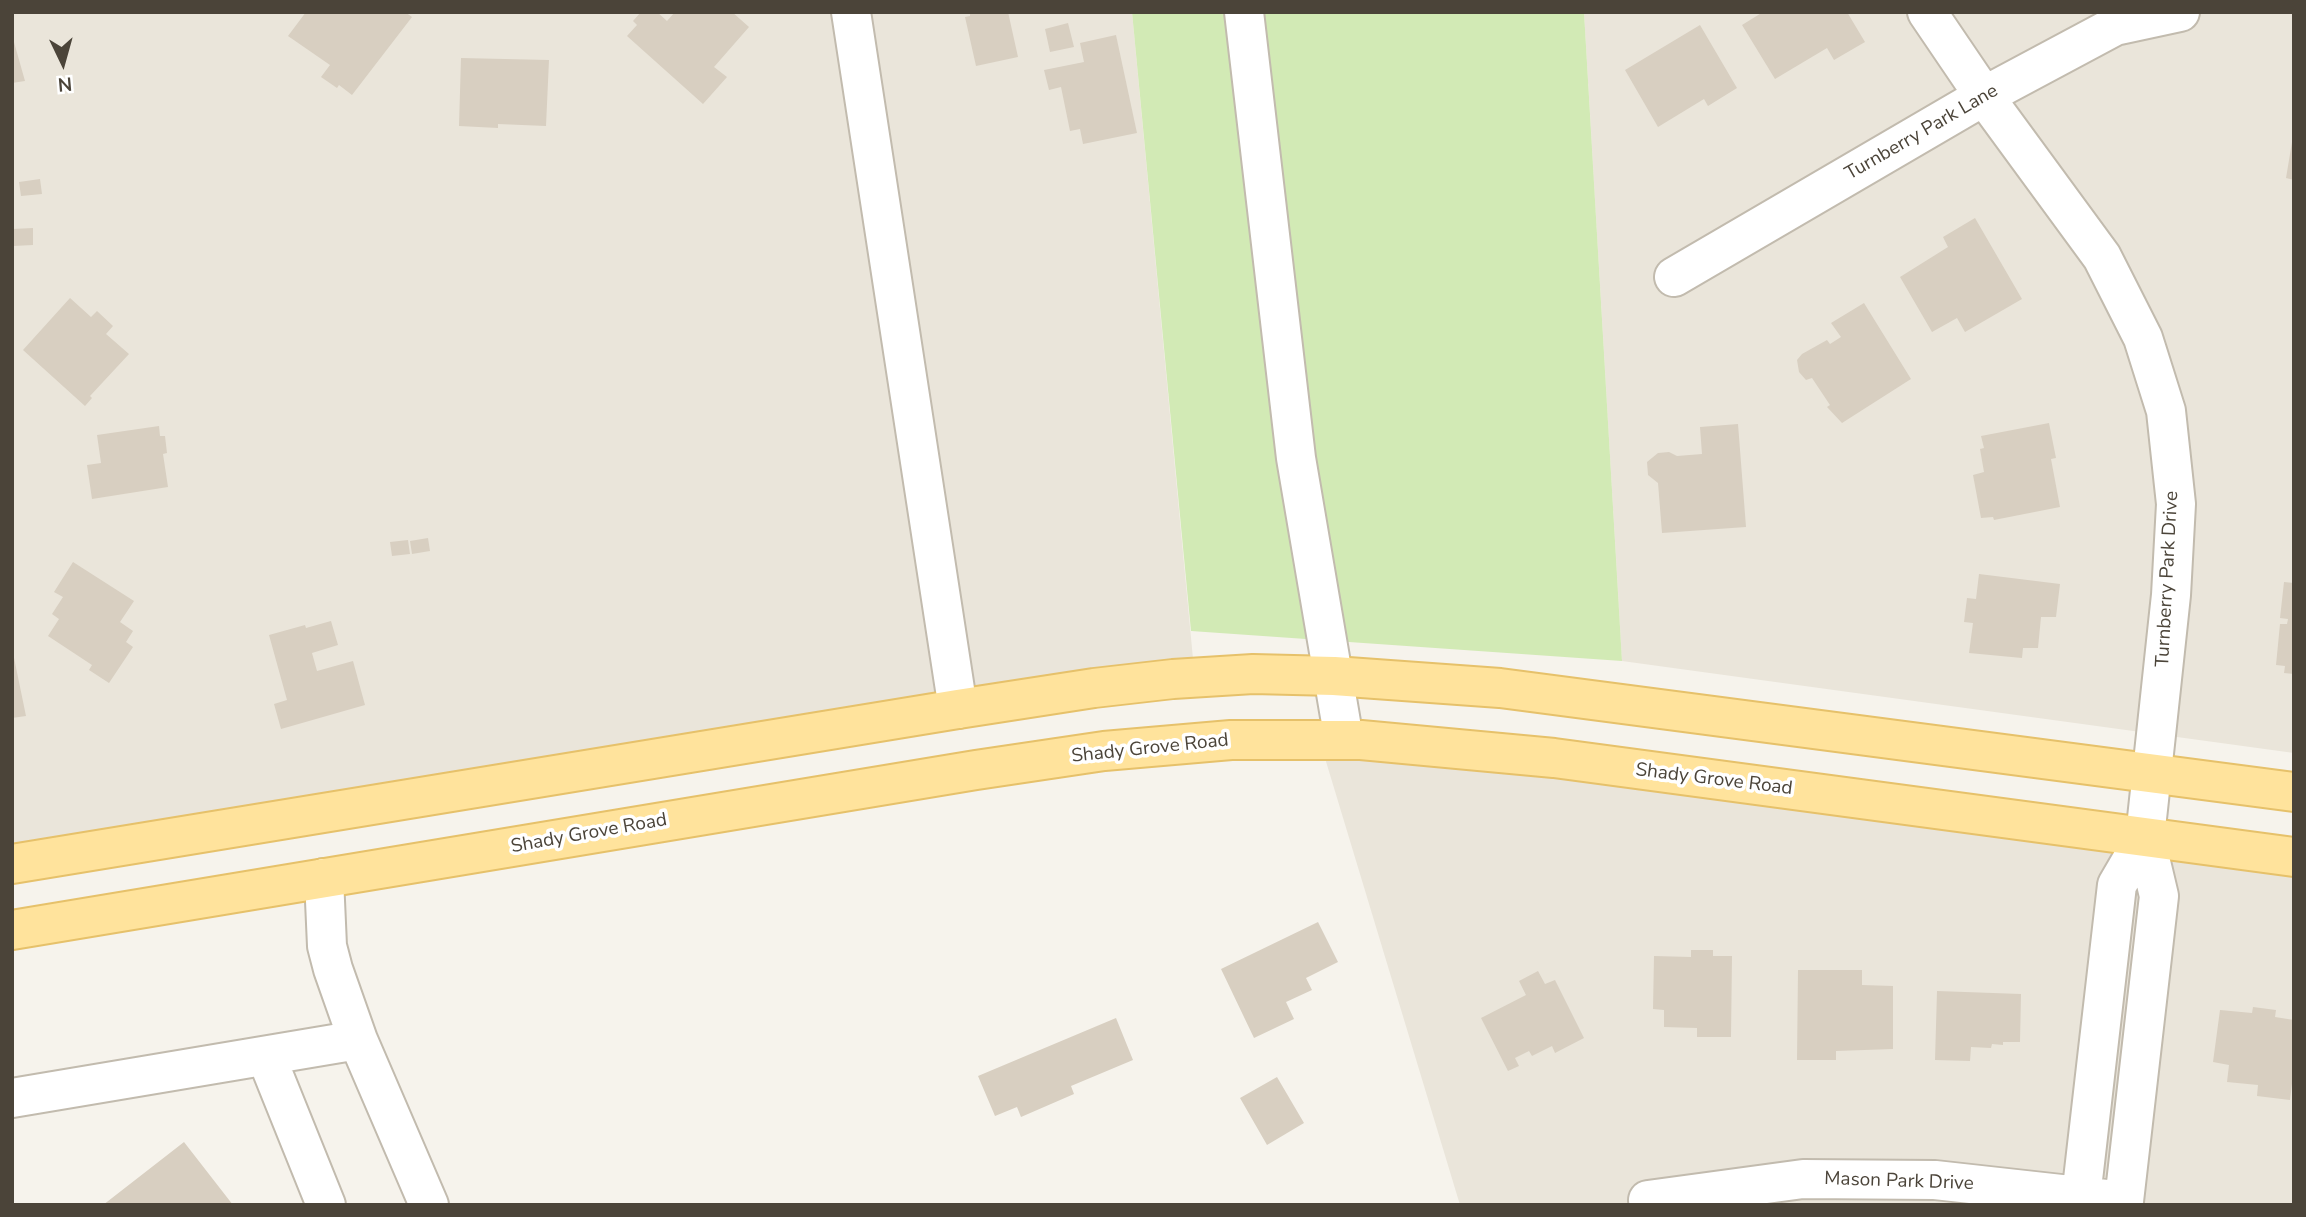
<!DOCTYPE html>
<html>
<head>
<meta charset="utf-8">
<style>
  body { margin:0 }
  #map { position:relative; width:2306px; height:1217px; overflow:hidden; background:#f6f3ec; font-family:"Nunito Sans",sans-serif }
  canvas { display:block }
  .frame { position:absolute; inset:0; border:14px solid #4b4439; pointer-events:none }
  .north { position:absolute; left:28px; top:28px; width:70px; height:70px; -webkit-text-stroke:5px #fff; paint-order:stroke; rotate:175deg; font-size:19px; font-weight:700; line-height:28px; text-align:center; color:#4b4439 }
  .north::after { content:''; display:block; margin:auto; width:24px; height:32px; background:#4b4439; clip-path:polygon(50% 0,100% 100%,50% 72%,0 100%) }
</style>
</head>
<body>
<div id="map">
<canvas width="2306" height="1217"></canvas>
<div class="frame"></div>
<div class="north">N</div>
</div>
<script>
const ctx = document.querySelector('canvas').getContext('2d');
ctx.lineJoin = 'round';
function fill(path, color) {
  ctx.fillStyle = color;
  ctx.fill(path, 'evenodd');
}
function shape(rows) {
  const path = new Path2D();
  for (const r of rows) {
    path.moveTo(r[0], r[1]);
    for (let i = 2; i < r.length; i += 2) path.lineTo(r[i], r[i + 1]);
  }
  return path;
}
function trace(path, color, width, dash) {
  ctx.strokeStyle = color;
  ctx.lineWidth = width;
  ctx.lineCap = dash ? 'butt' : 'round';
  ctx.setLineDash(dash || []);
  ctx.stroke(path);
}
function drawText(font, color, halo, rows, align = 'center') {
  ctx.font = font + ' "Nunito Sans",sans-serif';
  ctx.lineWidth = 7;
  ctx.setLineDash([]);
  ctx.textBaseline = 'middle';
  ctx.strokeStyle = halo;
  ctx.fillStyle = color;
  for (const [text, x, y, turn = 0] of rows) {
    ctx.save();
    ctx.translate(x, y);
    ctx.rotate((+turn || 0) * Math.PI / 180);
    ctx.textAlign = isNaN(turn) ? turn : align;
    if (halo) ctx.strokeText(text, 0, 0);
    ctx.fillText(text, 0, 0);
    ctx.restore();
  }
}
fill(shape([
  [12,12,1132,12,1195,680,12,865],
  [1584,12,2294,12,2294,753,1622,661],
  [1318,735,2294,857,2294,1205,1460,1205]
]), '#eae5da');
fill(shape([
  [1132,12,1584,12,1622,661,1191,631]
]), '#d2eab5');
fill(shape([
  [306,12,405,12,412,17,352,95,339,85,337,88,321,77,330,65,288,36],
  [641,12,657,12,667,21,675,12,732,12,749,27,714,67,727,77,703,104,627,36,637,25,633,21],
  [970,12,1008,12,1018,57,976,66,965,17,970,16],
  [1763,12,1847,12,1865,42,1834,60,1827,48,1775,79,1742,25],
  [1068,23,1074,47,1050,52,1045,29],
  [1700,25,1737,88,1708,106,1704,99,1658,127,1625,70],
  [12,35,25,81,12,83],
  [1116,35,1137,133,1083,144,1080,129,1070,131,1061,87,1049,90,1044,70,1084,62,1080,43],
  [461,58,549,60,546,126,498,124,498,128,459,126],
  [2292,142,2294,142,2294,180,2286,178],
  [40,179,42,194,21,196,19,182],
  [1975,218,2022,299,1965,332,1957,318,1932,332,1900,277,1948,247,1943,237],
  [33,228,33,245,13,246,12,229],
  [70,298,91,317,97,311,113,326,106,334,129,354,90,396,92,398,85,406,23,350],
  [1864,303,1911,379,1842,423,1827,407,1830,405,1812,378,1806,380,1799,372,1797,360,1802,354,1827,340,1830,344,1841,337,1831,323],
  [2049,423,2056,458,2051,459,2060,507,1994,520,1993,517,1981,518,1973,475,1984,472,1980,449,1984,448,1981,436],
  [1738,424,1746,527,1662,533,1658,483,1648,475,1647,462,1658,453,1669,452,1677,456,1702,454,1700,427],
  [159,426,160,436,165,436,167,453,163,454,168,487,92,499,87,465,101,463,97,435],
  [428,538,430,551,412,554,410,541],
  [408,540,410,554,392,556,390,542],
  [73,562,134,601,120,622,133,631,126,642,133,647,109,683,89,670,92,665,48,636,59,619,52,614,63,597,54,592],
  [1979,574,2060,584,2056,617,2041,617,2038,648,2023,648,2022,658,1969,653,1973,623,1964,622,1967,598,1976,599],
  [2284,582,2294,583,2294,674,2284,673,2285,666,2276,665,2280,624,2287,624,2288,619,2280,618],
  [331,621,338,645,312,653,317,671,353,661,365,705,281,729,274,704,287,700,269,635,305,625,306,628],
  [12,648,26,716,12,718],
  [1318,922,1338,962,1306,978,1312,990,1286,1002,1294,1019,1254,1038,1221,969],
  [1691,950,1713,950,1713,956,1732,956,1731,1037,1697,1037,1697,1028,1664,1027,1664,1010,1653,1009,1654,956,1691,957],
  [1798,970,1862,970,1862,985,1893,986,1893,1049,1836,1051,1836,1060,1797,1060],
  [1538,971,1545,984,1555,980,1584,1038,1555,1053,1552,1046,1532,1056,1529,1051,1515,1058,1519,1066,1508,1071,1481,1018,1526,995,1519,981],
  [1937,991,2021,994,2020,1042,2003,1042,2003,1045,1992,1044,1991,1048,1971,1047,1970,1061,1935,1060],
  [2253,1007,2276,1010,2275,1017,2294,1020,2294,1067,2290,1100,2257,1096,2258,1085,2227,1082,2229,1065,2213,1062,2220,1010,2252,1013],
  [1116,1018,1133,1060,1071,1086,1074,1094,1021,1117,1017,1107,995,1116,978,1076],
  [1277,1077,1304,1123,1267,1145,1240,1098],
  [184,1142,233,1205,103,1205]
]), '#d8cfc1');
const minor = shape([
  [851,12,958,709],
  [1244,12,1296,458,1344,740],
  [1927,12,1984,96,2102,257,2143,338,2166,411,2176,504,2171,595,2145,837],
  [1674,277,1984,96,2115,26,2180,12],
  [324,878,327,946,333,969,358,1040,429,1205],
  [266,1056,326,1205],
  [12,1098,358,1040],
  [2081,1197,2117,885,2145,837,2159,896,2124,1201],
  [1648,1200,1803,1179,1935,1180,2106,1199]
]);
const major = shape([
  [12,864,958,709,1094,688,1173,679,1253,674,1334,676,1500,688,2294,792],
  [12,930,976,770,1104,751,1231,740,1361,740,1554,758,2294,857]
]);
trace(minor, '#c2bbae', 42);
trace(major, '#e6c16a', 42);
trace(minor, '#fff', 38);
trace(major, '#ffe39c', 38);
drawText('19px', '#4b4439', '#fff', [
  ["Turnberry Park Lane",1922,133,-30],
  ["Turnberry Park Drive",2168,579,-87],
  ["Shady Grove Road",1150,749,-6],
  ["Shady Grove Road",1714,780,7],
  ["Shady Grove Road",589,834,-10],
  ["Mason Park Drive",1899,1182,2]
]);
</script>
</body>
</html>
